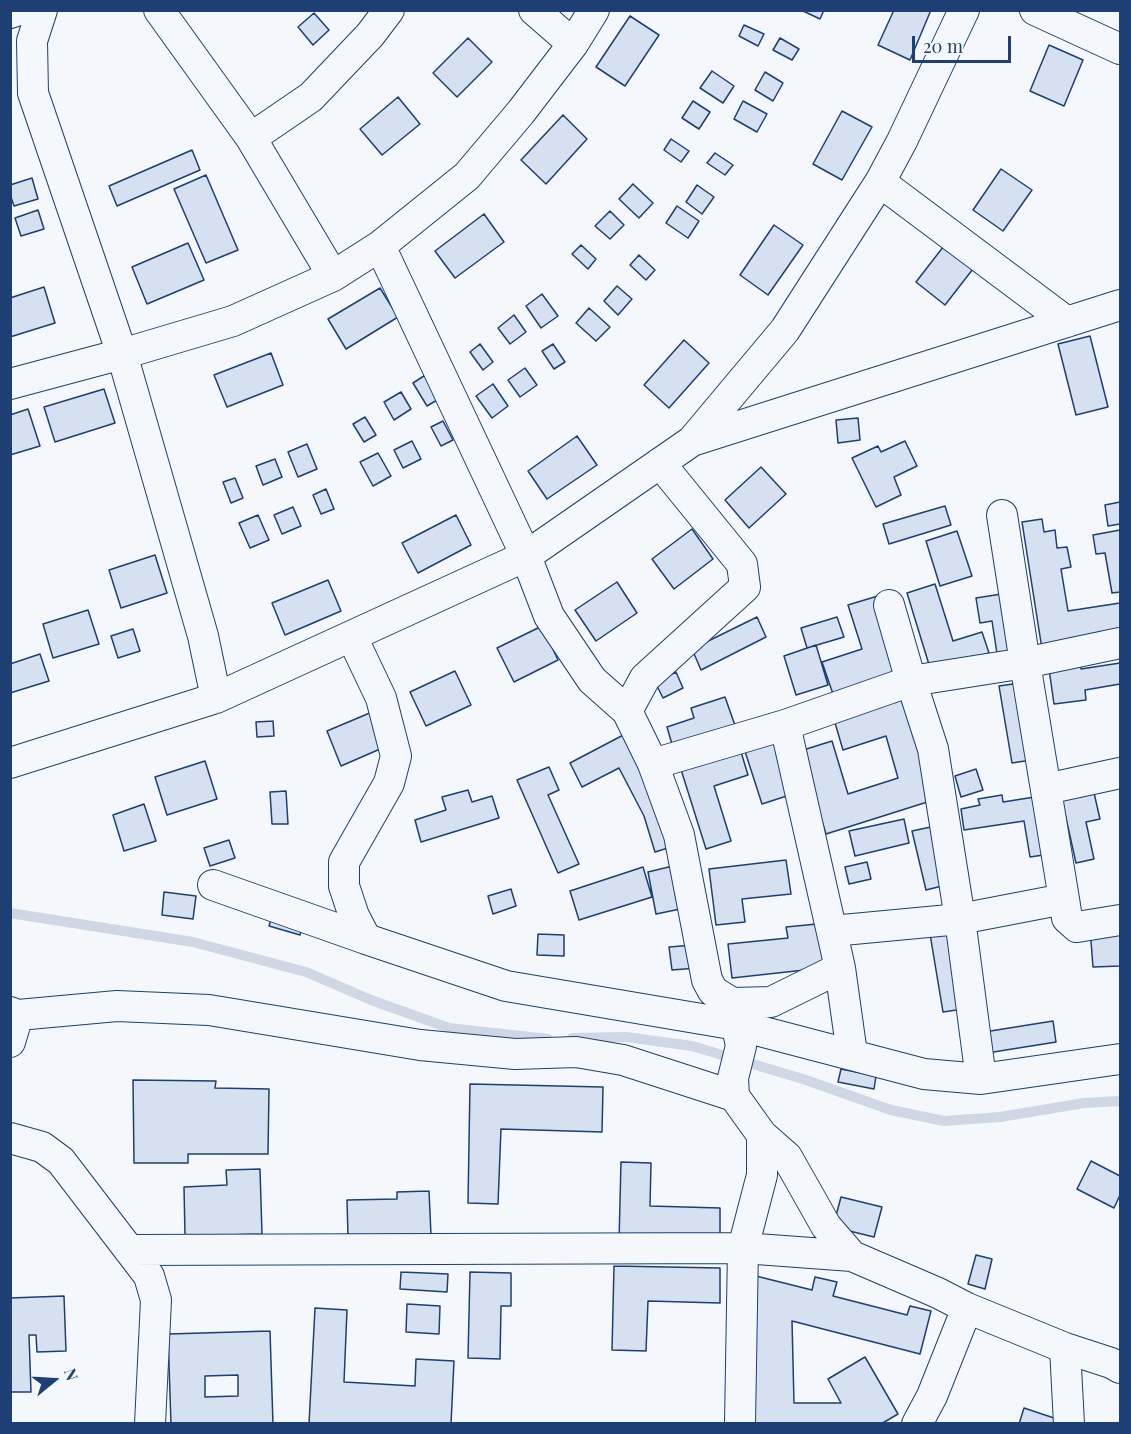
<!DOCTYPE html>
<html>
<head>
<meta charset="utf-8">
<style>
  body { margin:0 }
  #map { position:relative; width:1131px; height:1434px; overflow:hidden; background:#f4f7fb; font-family:"Playfair Display",serif }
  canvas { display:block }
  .frame { position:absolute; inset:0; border:12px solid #1d3f73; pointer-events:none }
  .north { position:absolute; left:24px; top:1350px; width:60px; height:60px; -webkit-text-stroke:4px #f4f7fb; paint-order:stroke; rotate:72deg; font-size:16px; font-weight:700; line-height:24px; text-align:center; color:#1d3f73 }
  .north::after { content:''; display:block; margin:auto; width:21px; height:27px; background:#1d3f73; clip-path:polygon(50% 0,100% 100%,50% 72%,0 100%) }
  .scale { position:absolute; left:912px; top:36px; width:99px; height:27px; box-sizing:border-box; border:3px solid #1d3f73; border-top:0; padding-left:8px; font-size:18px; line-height:21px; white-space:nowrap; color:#1d3f73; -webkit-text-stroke:4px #f4f7fb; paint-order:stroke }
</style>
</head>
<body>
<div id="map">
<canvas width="1131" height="1434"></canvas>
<div class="frame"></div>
<div class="north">N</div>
<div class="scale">20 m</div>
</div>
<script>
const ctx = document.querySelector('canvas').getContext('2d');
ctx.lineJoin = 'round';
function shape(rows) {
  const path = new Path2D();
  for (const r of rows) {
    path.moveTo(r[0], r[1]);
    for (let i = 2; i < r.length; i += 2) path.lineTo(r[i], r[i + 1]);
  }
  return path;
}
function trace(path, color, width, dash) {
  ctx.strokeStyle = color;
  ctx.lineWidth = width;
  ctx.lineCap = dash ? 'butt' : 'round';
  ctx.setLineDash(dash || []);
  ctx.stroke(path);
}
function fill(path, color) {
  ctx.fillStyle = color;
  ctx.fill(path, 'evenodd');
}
trace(shape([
  [10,913,193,942,306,972,371,1000,449,1028,548,1039],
  [572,1038,626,1037,692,1046,803,1079,891,1110,944,1121,1000,1117,1084,1103,1120,1101]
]), '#cfd7e4', 10);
const building = shape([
  [801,10,824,10,820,19,801,10],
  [894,10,931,10,910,60,878,45,894,10],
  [314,13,329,30,313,45,298,27,314,13],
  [630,16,659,35,625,86,596,67,630,16],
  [744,25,764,34,758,46,739,36,744,25],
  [468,38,492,62,457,97,433,73,468,38],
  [780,38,799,49,792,60,773,50,780,38],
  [1049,45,1083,60,1064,106,1030,91,1049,45],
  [712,71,734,86,723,103,700,88,712,71],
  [765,72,783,83,773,101,755,90,765,72],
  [398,97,420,124,382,155,360,129,398,97],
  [693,101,710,112,699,129,682,118,693,101],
  [743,101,767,114,757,132,734,119,743,101],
  [842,111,872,127,842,180,813,164,842,111],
  [563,115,587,139,546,184,521,160,563,115],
  [671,139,689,151,681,162,664,150,671,139],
  [192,150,200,170,117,206,109,186,192,150],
  [715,153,733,165,725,175,707,163,715,153],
  [1001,169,1032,190,1003,231,973,210,1001,169],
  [206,175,238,250,206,263,174,189,206,175],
  [32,178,38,199,14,206,10,194,10,185,32,178],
  [633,184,653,203,639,218,619,199,633,184],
  [697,185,714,197,702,214,686,202,697,185],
  [677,206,699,221,688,238,666,223,677,206],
  [38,210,44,229,21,236,15,218,38,210],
  [610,211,624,225,610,239,595,226,610,211],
  [484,214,504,242,455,278,435,251,484,214],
  [774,225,803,245,768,295,740,275,774,225],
  [947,242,976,265,945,305,916,282,947,242],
  [188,243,204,280,147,304,132,267,188,243],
  [581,245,596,259,588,269,572,254,581,245],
  [639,255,655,270,646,280,630,265,639,255],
  [617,286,632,299,618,315,604,301,617,286],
  [44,287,55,323,10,337,10,298,44,287],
  [380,288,398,317,346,349,328,319,380,288],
  [542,294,558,316,541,328,526,306,542,294],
  [589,308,610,327,596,341,576,323,589,308],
  [514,315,526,332,510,344,498,328,514,315],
  [1090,336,1108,407,1076,415,1058,344,1090,336],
  [684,340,709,363,669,408,644,385,684,340],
  [480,344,493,362,483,370,470,352,480,344],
  [553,344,565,362,554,369,542,351,553,344],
  [271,353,283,385,227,407,214,375,271,353],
  [525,368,537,385,520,397,508,380,525,368],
  [430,372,444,396,427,406,413,383,430,372],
  [493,384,508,406,492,418,476,396,493,384],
  [104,389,115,423,55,442,44,407,104,389],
  [401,392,411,409,394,420,384,402,401,392],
  [28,409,40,446,10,455,10,415,28,409],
  [365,417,376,435,364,442,353,424,365,417],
  [858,418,860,440,838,443,836,420,858,418],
  [443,421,453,440,441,446,431,427,443,421],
  [577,436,597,465,547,499,528,471,577,436],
  [412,441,421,459,403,468,394,450,412,441],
  [905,441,917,466,894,477,901,495,876,507,852,458,878,446,881,452,905,441],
  [307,444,317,469,298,477,288,452,307,444],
  [378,453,391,476,373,486,360,462,378,453],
  [275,459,282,477,263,485,256,466,275,459],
  [761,467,786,494,749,528,725,500,761,467],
  [235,478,243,498,231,503,223,482,235,478],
  [326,489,334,509,321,514,313,495,326,489],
  [1120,502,1120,524,1108,526,1105,505,1120,502],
  [945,506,951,525,889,544,883,524,945,506],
  [293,507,301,526,282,534,274,515,293,507],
  [258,515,269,540,250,548,239,523,258,515],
  [456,515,471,545,418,573,402,543,456,515],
  [1042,519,1044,532,1055,530,1057,548,1067,547,1071,567,1061,569,1068,611,1120,603,1120,636,1042,649,1022,522,1042,519],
  [692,529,713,559,674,589,652,559,692,529],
  [1120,530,1120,592,1112,593,1105,553,1096,554,1093,535,1120,530],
  [957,531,972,576,940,586,926,541,957,531],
  [155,555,167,593,121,608,109,570,155,555],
  [328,580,341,611,285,635,272,603,328,580],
  [617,582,637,613,596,641,575,610,617,582],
  [935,584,953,641,982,632,989,653,931,671,907,593,935,584],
  [1008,593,1018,657,998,660,992,621,980,623,976,598,1008,593],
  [881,595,905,671,833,694,822,662,862,649,848,605,881,595],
  [88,610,99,644,53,658,43,624,88,610],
  [757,617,766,637,701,670,692,649,757,617],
  [837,617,844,637,807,648,801,628,837,617],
  [542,626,558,660,514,682,497,648,542,626],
  [133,629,140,651,118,658,111,636,133,629],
  [816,645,828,685,796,695,784,656,816,645],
  [40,654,49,681,10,693,10,664,40,654],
  [1081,663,1081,669,1120,663,1120,684,1085,690,1086,700,1054,704,1049,669,1081,663],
  [455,671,471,705,426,726,410,692,455,671],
  [676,672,683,688,663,698,655,682,676,672],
  [1027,682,1038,759,1012,763,999,686,1027,682],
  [907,693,940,798,826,834,800,751,832,741,848,794,898,778,886,736,843,750,833,716,907,693],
  [725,697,737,731,674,751,667,727,694,718,691,708,725,697],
  [372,712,387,746,341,766,327,731,372,712],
  [273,721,274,736,257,737,256,722,273,721],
  [629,732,678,845,655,852,644,816,619,768,582,787,570,763,629,732],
  [776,732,796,793,762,804,742,742,776,732],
  [738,742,748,775,714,786,731,841,706,849,678,760,738,742],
  [205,761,217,799,167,815,155,777,205,761],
  [549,767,559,790,548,795,579,864,558,873,517,780,549,767],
  [976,769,983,790,961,797,955,776,976,769],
  [1092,784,1100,819,1086,822,1094,859,1076,863,1060,791,1092,784],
  [468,790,472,802,492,796,499,818,421,842,415,820,446,810,442,797,468,790],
  [286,791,288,824,272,824,270,792,286,791],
  [1002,795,1003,802,1041,796,1050,854,1030,857,1024,821,964,830,961,809,980,805,978,799,1002,795],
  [144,804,156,841,124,851,113,815,144,804],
  [904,819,909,843,855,856,849,831,904,819],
  [940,825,954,883,926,890,912,831,940,825],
  [229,840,235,858,210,866,204,848,229,840],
  [786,860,791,894,742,899,745,922,716,925,709,869,786,860],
  [867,862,871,879,849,884,845,867,867,862],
  [681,864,690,907,656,914,648,872,681,864],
  [643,867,652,897,579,920,570,891,643,867],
  [511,889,516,906,493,914,488,896,511,889],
  [164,892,196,896,193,919,162,915,164,892],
  [274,909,304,918,300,935,269,926,274,909],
  [827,923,832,967,732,978,728,944,788,938,786,927,827,923],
  [1120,926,1120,966,1093,967,1090,928,1120,926],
  [958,930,970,1008,943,1012,930,934,958,930],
  [538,934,564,935,564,956,537,955,538,934],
  [694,945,697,968,672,970,669,947,694,945],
  [1053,1021,1056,1042,981,1054,978,1033,1053,1021],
  [841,1069,876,1076,874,1089,838,1082,841,1069],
  [133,1080,216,1081,215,1088,269,1089,268,1154,188,1154,188,1163,134,1163,133,1080],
  [470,1084,603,1087,602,1132,501,1129,498,1204,468,1203,470,1084],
  [1091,1161,1120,1176,1120,1195,1114,1208,1077,1189,1091,1161],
  [621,1162,651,1163,650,1206,720,1208,720,1244,619,1242,621,1162],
  [260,1169,262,1234,185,1236,184,1187,227,1185,226,1170,260,1169],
  [429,1191,431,1235,348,1237,347,1200,397,1199,397,1192,429,1191],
  [841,1197,882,1207,874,1237,833,1227,841,1197],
  [976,1255,992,1259,985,1289,968,1284,976,1255],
  [614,1266,720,1268,720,1303,648,1301,646,1351,612,1350,614,1266],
  [401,1272,448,1274,447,1292,400,1289,401,1272],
  [470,1272,511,1273,511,1306,501,1306,500,1359,468,1358,470,1272],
  [748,1274,812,1290,815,1277,837,1282,833,1296,907,1315,910,1306,931,1311,920,1354,792,1321,794,1403,841,1403,828,1379,865,1357,898,1414,881,1424,750,1424,748,1274],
  [64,1296,66,1351,37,1352,36,1335,29,1335,31,1392,10,1392,10,1298,64,1296],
  [407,1304,440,1306,439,1334,406,1332,407,1304],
  [315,1308,347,1310,344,1382,415,1386,416,1359,454,1361,451,1424,309,1424,315,1308],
  [270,1331,273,1424,171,1424,168,1334,270,1331],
  [238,1375,238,1396,205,1397,205,1376,238,1375],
  [1024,1408,1060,1420,1059,1424,1019,1424,1024,1408]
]);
fill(building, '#d5e0f0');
trace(building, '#1d3f73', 1.5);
const street = shape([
  [159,10,251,138,333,276],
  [534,10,573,44],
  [1035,10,1120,49],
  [10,13,19,10],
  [251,138,311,97,370,35,389,10],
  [880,182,1067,322],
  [380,246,526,556,549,616,592,680,627,711,653,764,679,835,707,980,713,991,732,1003,741,1046,733,1078,734,1096,762,1135,787,1157,826,1226,852,1256,938,1293,967,1308,1065,1348,1111,1363,1120,1368],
  [10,384,122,354,233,321,333,276,380,246,467,176,521,112,573,44,594,10],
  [692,441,1120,305],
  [889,605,911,681,933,749,960,919,981,1079],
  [352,637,381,698,396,756,389,783,344,862,344,886,354,916,366,939,506,986,737,1025,924,1074,981,1079,1120,1059],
  [216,698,526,556,692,441,785,330,880,182,902,141,964,10],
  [627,711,645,678,745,587,742,564,660,463],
  [10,763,216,698,203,636,122,354,33,93,32,41,42,10],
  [653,764,785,725,911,681,1025,663,1002,515],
  [1046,789,1120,773],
  [213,885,366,939],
  [1064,899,1025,663,1120,643],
  [832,931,960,919,1064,899,1067,918,1077,927,1120,920],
  [840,968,852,1054],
  [732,1003,771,1002,840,968,785,725],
  [10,1012,18,1015,117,1006,209,1010,420,1045,515,1054,576,1052,623,1060,734,1096],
  [10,1042,18,1015],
  [10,1138,42,1147,61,1161,149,1276,156,1300,150,1424],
  [129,1250,743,1248,852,1256],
  [1065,1348,1069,1424],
  [740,1424,743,1248,762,1175,762,1135],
  [917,1424,932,1396,967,1308]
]);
trace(street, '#1d3f73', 32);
trace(street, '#f4f7fb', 30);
</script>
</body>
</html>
